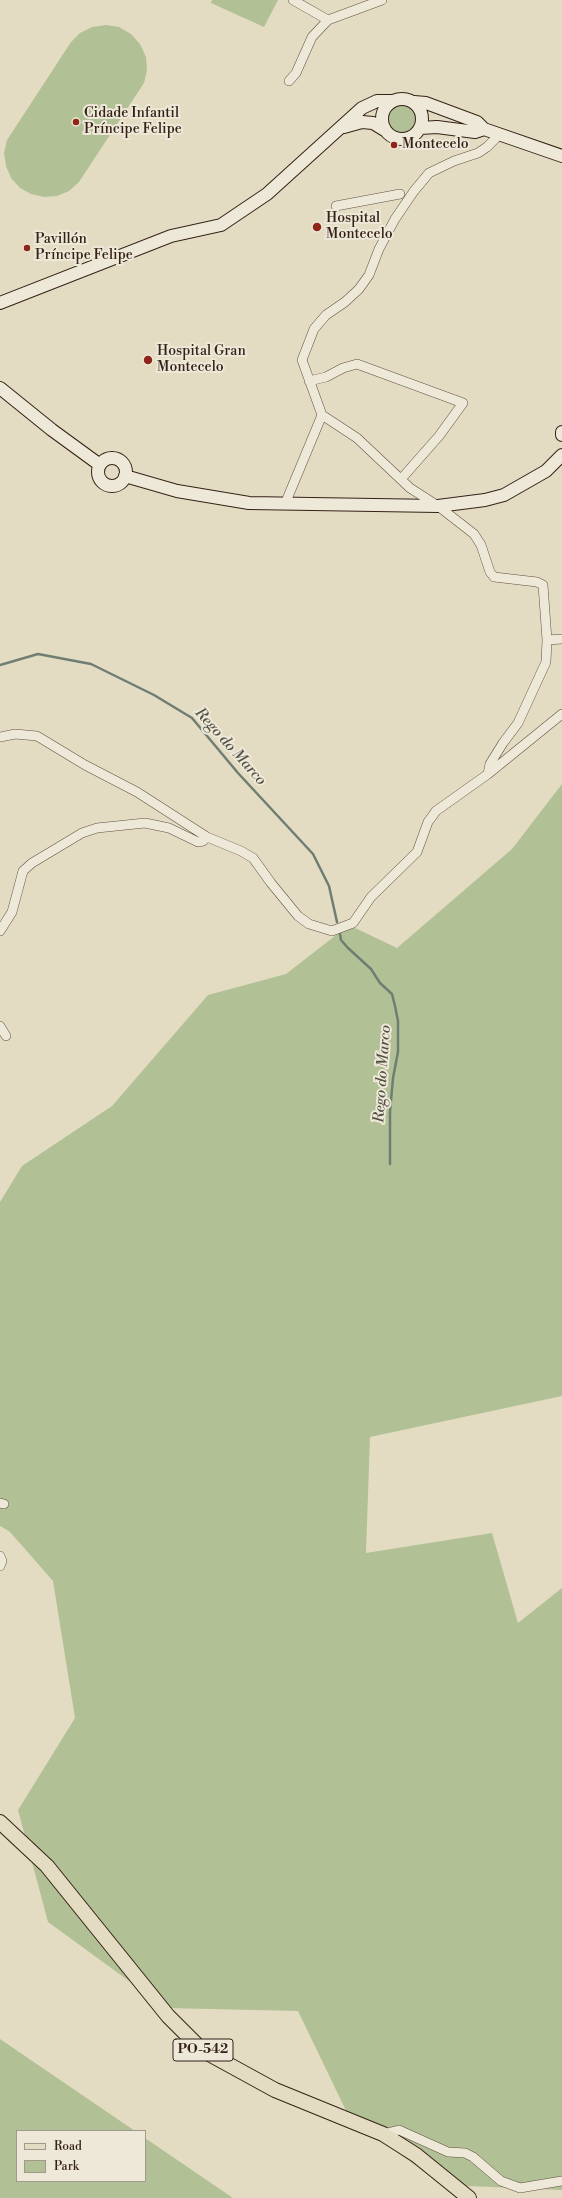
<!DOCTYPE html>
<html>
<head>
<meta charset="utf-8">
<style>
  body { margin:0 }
  #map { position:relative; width:562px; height:2198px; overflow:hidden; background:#e4dcc2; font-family:"Libre Bodoni",serif }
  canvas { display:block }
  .legend { position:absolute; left:16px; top:2130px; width:130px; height:52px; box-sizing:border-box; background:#ede8d7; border:1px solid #a3988a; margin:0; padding:5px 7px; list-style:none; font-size:12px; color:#352117 }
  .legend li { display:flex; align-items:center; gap:8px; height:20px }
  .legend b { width:20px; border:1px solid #a3988a }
</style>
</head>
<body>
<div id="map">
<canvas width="562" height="2198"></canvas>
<ul class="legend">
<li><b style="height:5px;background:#e4dcc2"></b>Road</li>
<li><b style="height:11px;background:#b2c195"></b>Park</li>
</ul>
</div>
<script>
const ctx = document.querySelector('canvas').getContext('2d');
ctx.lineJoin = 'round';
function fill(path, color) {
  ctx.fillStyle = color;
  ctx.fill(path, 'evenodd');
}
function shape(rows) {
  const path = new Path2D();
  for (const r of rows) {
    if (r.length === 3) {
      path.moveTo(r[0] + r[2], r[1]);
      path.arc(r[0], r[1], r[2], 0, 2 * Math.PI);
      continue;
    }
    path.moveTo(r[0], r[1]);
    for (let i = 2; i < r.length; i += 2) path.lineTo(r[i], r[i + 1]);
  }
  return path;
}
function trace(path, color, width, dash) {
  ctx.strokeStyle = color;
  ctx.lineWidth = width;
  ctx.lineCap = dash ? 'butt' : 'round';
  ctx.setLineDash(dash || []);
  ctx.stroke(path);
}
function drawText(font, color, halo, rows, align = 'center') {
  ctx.font = font + ' "Libre Bodoni",serif';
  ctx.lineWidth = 4;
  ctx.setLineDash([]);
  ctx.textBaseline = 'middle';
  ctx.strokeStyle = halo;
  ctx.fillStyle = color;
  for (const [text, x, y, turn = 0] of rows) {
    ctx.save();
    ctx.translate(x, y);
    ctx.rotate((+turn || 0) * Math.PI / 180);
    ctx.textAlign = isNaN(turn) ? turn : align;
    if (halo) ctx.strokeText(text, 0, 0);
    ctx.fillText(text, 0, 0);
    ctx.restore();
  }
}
fill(shape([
  [212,0,278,0,264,27,211,3],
  [106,25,119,27,131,34,140,44,146,57,147,70,144,83,79,182,69,191,57,196,44,197,31,194,20,188,11,178,6,166,4,153,7,140,71,42,80,33,92,27],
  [402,119,14],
  [562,784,562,1396,370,1437,366,1553,492,1533,518,1623,562,1588,562,2190,443,2185,350,2119,298,2011,166,2008,48,1922,18,1810,75,1718,53,1581,10,1532,0,1526,0,1202,22,1166,112,1106,208,995,286,974,349,925,397,948,512,849],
  [0,2039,135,2131,17,2131,17,2181,145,2181,145,2138,233,2198,0,2198]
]), '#b2c195');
trace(shape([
  [0,665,38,654,91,664,154,695,192,718,238,773,313,854,329,886,337,922],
  [340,934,341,940,348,948,371,969,380,983,392,994,395,1006,398,1021,398,1052,393,1078,390,1112,390,1164]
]), '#6f7e73', 2.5);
const street = shape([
  [293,0,328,20],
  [289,81,296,73,312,37,328,20,382,0],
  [500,134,487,147,478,153,454,161,429,173,414,191,395,219,379,249,369,275,359,289,345,302,326,315,314,329,302,360,322,415,357,438,410,488,438,506,474,534,481,545,490,572,494,577,537,582,543,585,547,640,562,639],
  [336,206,400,194],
  [309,381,326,377,343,368,357,364,463,403,439,436,402,478],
  [285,504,322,415],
  [0,737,15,734,37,736,85,765,137,792,207,837,241,851,253,858,271,883,298,916,309,924,332,931,353,923,371,897,417,852,428,822,436,811,488,774,562,714],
  [488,774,490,764,503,743,518,723,546,662,547,640],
  [0,931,12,912,23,871,32,863,82,833,97,828,145,823,169,828,198,842,203,841,207,837],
  [0,1026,6,1036],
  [0,1503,4,1504],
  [0,1556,2,1561,0,1566],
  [383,2134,399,2130,448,2152,465,2153,473,2157,501,2181,520,2188,562,2181]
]);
const secondary = shape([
  [402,119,20],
  [414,102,426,103,477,122,484,129,562,156],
  [344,127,362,122,373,123,386,131],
  [420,128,437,127,475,132,484,129],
  [0,303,171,236,221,225,267,194,362,108,377,101,391,101],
  [0,388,52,430,100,465],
  [562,432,562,435],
  [112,472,14],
  [125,476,177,491,249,503,438,506,485,500,504,495,546,471,562,455]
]);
const primary = shape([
  [0,1822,47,1866,168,2016,202,2050,275,2090,383,2134,416,2155,469,2198]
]);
trace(street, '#615042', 10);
trace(secondary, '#352117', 14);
trace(primary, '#352117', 16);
trace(street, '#ede8d7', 9);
trace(secondary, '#ede8d7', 12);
trace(primary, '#e4dcc2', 14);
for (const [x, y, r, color] of [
  [76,122,4,"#8f2418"],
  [394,145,4,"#8f2418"],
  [317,227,5,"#8f2418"],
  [27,248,4,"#8f2418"],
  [148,360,5,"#8f2418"]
]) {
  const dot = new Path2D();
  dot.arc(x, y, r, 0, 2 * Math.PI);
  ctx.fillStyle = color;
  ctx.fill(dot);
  trace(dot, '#ede8d7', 1.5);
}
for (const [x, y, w] of [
  [203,2050,60]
]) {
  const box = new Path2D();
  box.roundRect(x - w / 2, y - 11, w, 22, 3);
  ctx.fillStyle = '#ede8d7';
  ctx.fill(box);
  trace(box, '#352117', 1);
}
drawText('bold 13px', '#352117', null, [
  ["PO-542",203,2050]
]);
drawText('14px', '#352117', '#ede8d7', [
  ["Cidade Infantil",84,114],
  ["Príncipe Felipe",84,130],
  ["Montecelo",402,145],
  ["Hospital",326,219],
  ["Montecelo",326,235],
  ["Pavillón",35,240],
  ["Príncipe Felipe",35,256],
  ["Hospital Gran",157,352],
  ["Montecelo",157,368]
], 'left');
drawText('italic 15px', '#525045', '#ede8d7', [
  ["Rego do Marco",230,747,48],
  ["Rego do Marco",383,1074,-86]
]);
</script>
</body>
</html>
